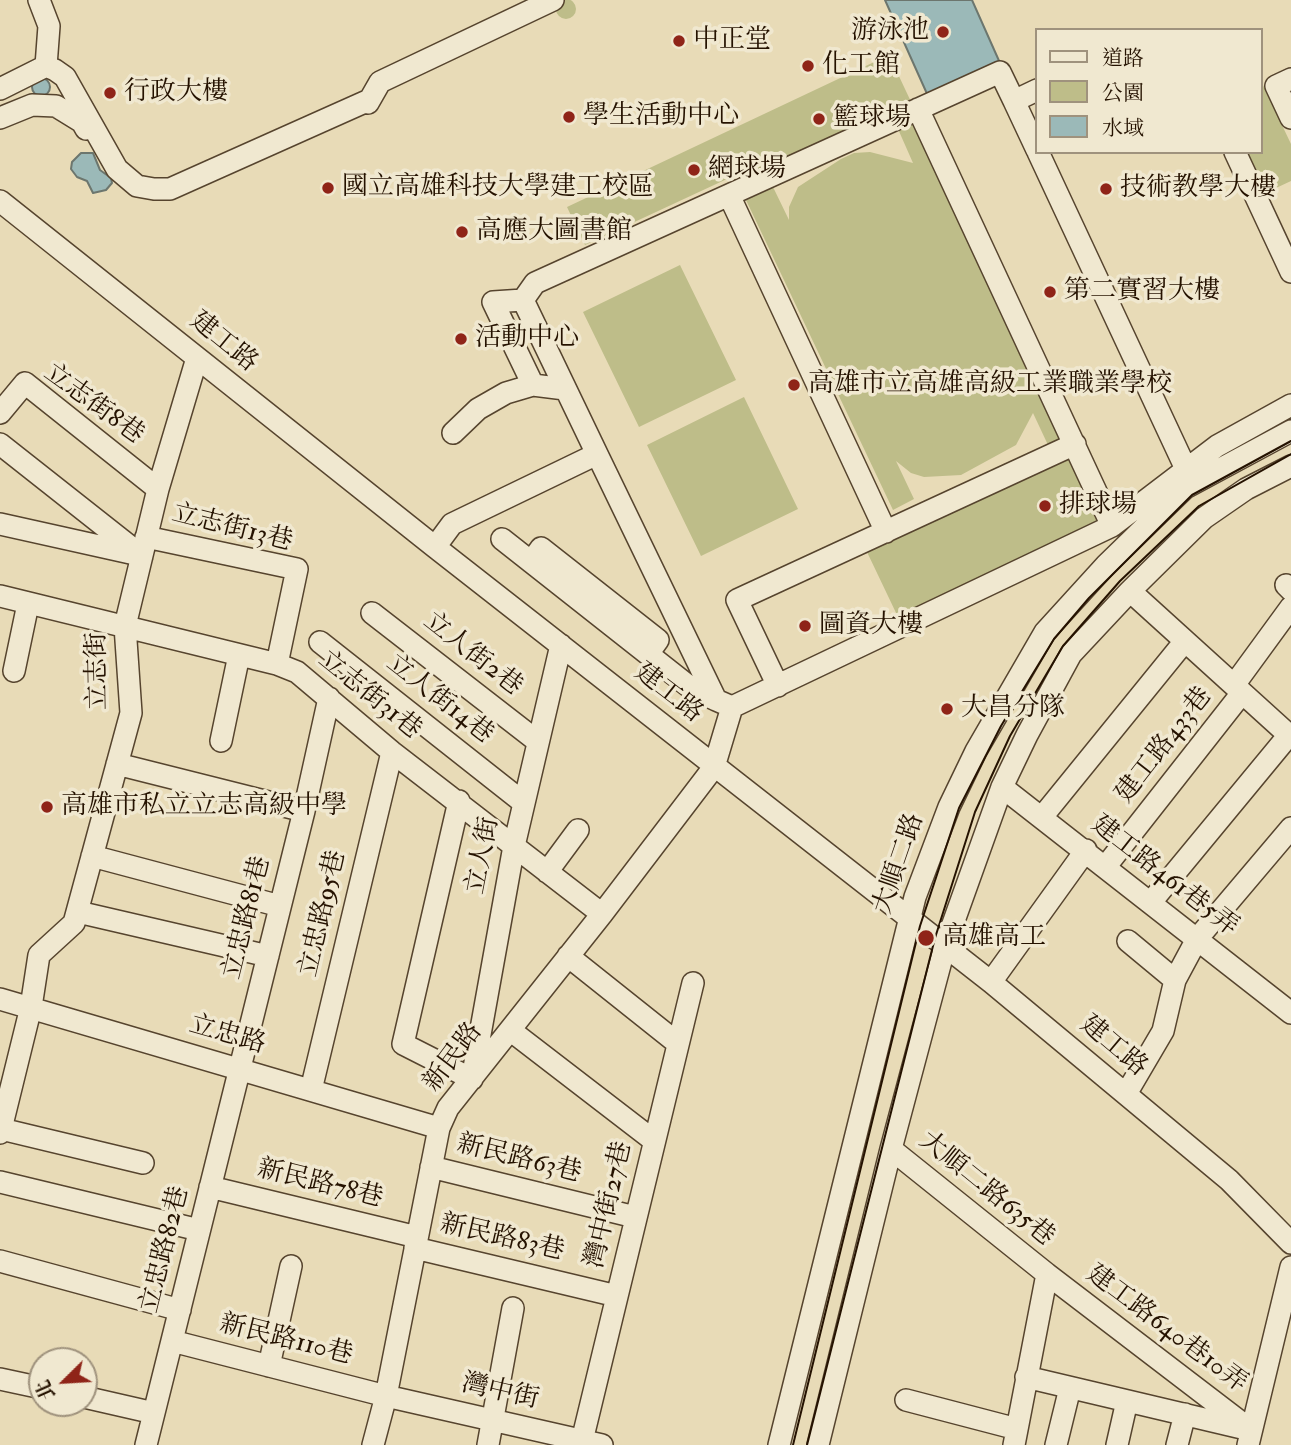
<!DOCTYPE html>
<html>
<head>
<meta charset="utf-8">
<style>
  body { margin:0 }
  #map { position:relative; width:1291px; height:1445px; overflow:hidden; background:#e8dbb7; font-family:"IM FELL Double Pica","Noto Serif TC",serif }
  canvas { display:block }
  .legend { position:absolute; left:1035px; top:28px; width:228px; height:126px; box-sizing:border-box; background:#f0e8d0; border:2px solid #9f927d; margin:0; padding:9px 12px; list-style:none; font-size:21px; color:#251200 }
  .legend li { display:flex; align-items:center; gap:14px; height:35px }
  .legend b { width:35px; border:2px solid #9f927d }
  .north { position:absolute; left:28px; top:1347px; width:70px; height:70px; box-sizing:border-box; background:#f0e8d0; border:2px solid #9f927d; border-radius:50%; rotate:246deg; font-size:19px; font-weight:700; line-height:28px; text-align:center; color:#251200 }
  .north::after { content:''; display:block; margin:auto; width:24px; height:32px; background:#8f2418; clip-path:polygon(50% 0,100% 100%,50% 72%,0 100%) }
</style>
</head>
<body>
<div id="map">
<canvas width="1291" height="1445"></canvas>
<ul class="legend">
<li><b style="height:9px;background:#f0e8d0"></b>道路</li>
<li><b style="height:19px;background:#bebd89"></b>公園</li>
<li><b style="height:19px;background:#9bb9b8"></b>水域</li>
</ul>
<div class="north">北</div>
</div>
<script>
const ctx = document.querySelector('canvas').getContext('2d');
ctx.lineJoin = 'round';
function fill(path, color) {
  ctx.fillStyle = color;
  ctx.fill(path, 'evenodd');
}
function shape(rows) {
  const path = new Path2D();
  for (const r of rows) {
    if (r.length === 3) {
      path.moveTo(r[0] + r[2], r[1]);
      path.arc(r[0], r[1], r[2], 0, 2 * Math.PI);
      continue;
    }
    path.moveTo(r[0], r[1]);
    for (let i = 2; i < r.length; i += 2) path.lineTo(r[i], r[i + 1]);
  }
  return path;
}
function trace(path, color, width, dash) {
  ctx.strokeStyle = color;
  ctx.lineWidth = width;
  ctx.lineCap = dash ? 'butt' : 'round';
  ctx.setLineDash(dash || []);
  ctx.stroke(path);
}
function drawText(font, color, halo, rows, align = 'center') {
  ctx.font = font + ' "IM FELL Double Pica","Noto Serif TC",serif';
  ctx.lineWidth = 7;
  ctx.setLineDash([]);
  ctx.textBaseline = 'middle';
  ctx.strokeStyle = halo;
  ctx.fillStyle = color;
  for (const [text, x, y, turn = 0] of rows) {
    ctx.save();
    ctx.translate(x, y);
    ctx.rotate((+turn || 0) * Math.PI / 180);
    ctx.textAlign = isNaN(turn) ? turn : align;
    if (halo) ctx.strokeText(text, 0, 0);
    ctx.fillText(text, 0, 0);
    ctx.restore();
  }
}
fill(shape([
  [566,9,10],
  [889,55,913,106,748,184,742,172,585,245,567,207],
  [1261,81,1291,144,1291,181,1261,195,1240,152,1261,152],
  [918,118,1065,437,1048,445,1033,413,1016,445,961,475,924,477,911,473,896,461,914,499,893,510,746,200,773,187,789,220,789,207,798,187,841,159,854,153,870,152,913,163,898,129],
  [680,265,736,380,639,427,583,312],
  [744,397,798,509,701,556,647,445],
  [1070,455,1101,520,898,617,867,552]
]), '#bebd89');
const water = shape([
  [885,0,972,0,1000,63,928,96,885,0],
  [41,87,9],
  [81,153,93,153,100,170,111,178,112,183,106,190,93,193,87,181,77,177,71,169,72,162,81,153]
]);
fill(water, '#9bb9b8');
trace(water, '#6c766e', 2);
const minor = shape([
  [39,0,49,26,46,66],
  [1291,79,1276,86,1291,118],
  [0,89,46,66,55,70,65,77,117,169,137,186,154,189,170,189,367,101],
  [1037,90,1014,101,1037,150],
  [368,103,380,82,553,0],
  [918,109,1112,526],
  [0,118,32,105,56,106,82,122,86,129],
  [1038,152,1186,469],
  [1235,152,1291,272],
  [729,195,886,532],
  [0,201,435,547,991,982,1229,1180,1291,1243],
  [523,300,535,283,1000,72,1014,101],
  [565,389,533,385,493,302,523,300,597,454],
  [0,413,25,383,158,489],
  [453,433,478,409,506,393,533,385],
  [0,444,142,556],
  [0,524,135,554],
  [146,537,297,569,277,664],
  [502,539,691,688,716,700],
  [435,547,452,524,597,454,716,700,732,707,1112,526,1217,446,1291,405],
  [531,562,541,548,658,640,648,654],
  [1286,585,1291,590],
  [1130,591,1291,737],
  [0,596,277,664,297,672,392,752,602,914],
  [372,613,537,741],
  [320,642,524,803],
  [14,671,28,604],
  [1234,685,1291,607],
  [778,686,737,600,1075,444],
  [221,741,239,655],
  [117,764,304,811],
  [1002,787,1291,1013],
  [459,801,403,1044,472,1079,514,846,561,645],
  [1042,817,1185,641],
  [92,856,280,906],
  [1106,866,1242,693],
  [547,872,578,830],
  [1151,902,1289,735],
  [78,912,268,956],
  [1128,941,1175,980],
  [568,956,676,1042],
  [991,982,1086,850],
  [0,999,439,1128],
  [510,1030,653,1140],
  [311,1090,392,752],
  [1126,1094,1163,1031,1175,980,1197,939,1291,828],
  [1,1129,143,1163],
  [0,1133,31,1007,39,955,74,923,131,713,125,626,158,489,197,358],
  [891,1149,1047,1274,1251,1430],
  [431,1167,635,1217],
  [0,1182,199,1230],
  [210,1187,417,1237],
  [415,1248,617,1296],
  [0,1261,180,1310],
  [172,1341,386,1396,602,1445],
  [269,1366,291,1266],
  [1026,1377,1242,1428],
  [0,1379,42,1388],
  [84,1397,154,1413],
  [906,1400,1017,1429],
  [146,1445,304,811,329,698],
  [373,1445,386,1396,439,1128,448,1108,602,914,714,767,732,707],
  [488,1445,513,1308],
  [581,1445,693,983],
  [779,1445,915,897,949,807,976,751,1045,632,1106,565,1185,488,1291,431],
  [818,1445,891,1149,945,946,1002,787,1027,735,1071,654,1130,591,1204,518,1246,489,1291,466],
  [1014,1445,1047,1274],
  [1056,1445,1070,1388],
  [1117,1445,1127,1401],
  [1177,1445,1185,1414],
  [1248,1445,1291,1267]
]);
trace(minor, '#56442e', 24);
trace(minor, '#f0e8d0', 21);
trace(shape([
  [793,1445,920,926,959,808,1001,726,1054,639,1089,598,1192,495,1291,441],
  [807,1445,935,938,975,812,1010,736,1063,646,1120,581,1199,506,1291,454]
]), '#251200', 2);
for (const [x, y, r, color] of [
  [943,32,7,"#8f2418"],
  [679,41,7,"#8f2418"],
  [808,66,7,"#8f2418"],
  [110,93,7,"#8f2418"],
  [569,117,7,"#8f2418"],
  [819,119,7,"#8f2418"],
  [694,170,7,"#8f2418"],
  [328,188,7,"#8f2418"],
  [1106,189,7,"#8f2418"],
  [462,232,7,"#8f2418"],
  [1050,292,7,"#8f2418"],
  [461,339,7,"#8f2418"],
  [794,385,7,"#8f2418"],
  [1045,506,7,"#8f2418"],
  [805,626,7,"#8f2418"],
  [947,709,7,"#8f2418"],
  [47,807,7,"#8f2418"],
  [926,938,9,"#8f2418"]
]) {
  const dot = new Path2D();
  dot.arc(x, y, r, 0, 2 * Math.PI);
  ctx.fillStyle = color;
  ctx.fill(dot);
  trace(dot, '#f0e8d0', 2.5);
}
drawText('26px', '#251200', '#f0e8d0', [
  ["游泳池",929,32,"right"],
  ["中正堂",693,41],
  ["化工館",822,66],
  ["行政大樓",124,93],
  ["學生活動中心",583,117],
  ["籃球場",833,119],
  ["網球場",708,170],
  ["國立高雄科技大學建工校區",342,188],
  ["技術教學大樓",1120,189],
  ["高應大圖書館",476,232],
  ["第二實習大樓",1064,292],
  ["活動中心",475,339],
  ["高雄市立高雄高級工業職業學校",808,385],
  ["排球場",1059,506],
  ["圖資大樓",819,626],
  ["大昌分隊",961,709],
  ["高雄市私立立志高級中學",61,807],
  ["高雄高工",942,938]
], 'left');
drawText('26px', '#251200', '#f0e8d0', [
  ["建工路",223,343,39],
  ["立志街8巷",93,405,36],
  ["立志街13巷",232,529,14],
  ["立人街2巷",472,655,38],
  ["立志街",99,671,-91],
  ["建工路",668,694,38],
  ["立志街31巷",369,696,39],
  ["立人街14巷",439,700,38],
  ["建工路433巷",1165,746,-52],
  ["立人街",484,856,-79],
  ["大順二路",900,864,-71],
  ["建工路461巷5弄",1164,877,38],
  ["立忠路95巷",324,914,-77],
  ["立忠路81巷",248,918,-76],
  ["立忠路",227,1036,16],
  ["建工路",1113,1047,40],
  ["新民路",454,1058,-53],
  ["新民路63巷",519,1160,14],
  ["新民路78巷",320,1185,14],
  ["大順二路635巷",986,1190,39],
  ["灣中街27巷",610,1205,-77],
  ["新民路83巷",502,1239,13],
  ["立忠路82巷",166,1250,-76],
  ["建工路640巷10弄",1166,1330,37],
  ["新民路110巷",286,1341,14],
  ["灣中街",500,1393,13]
]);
</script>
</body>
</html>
